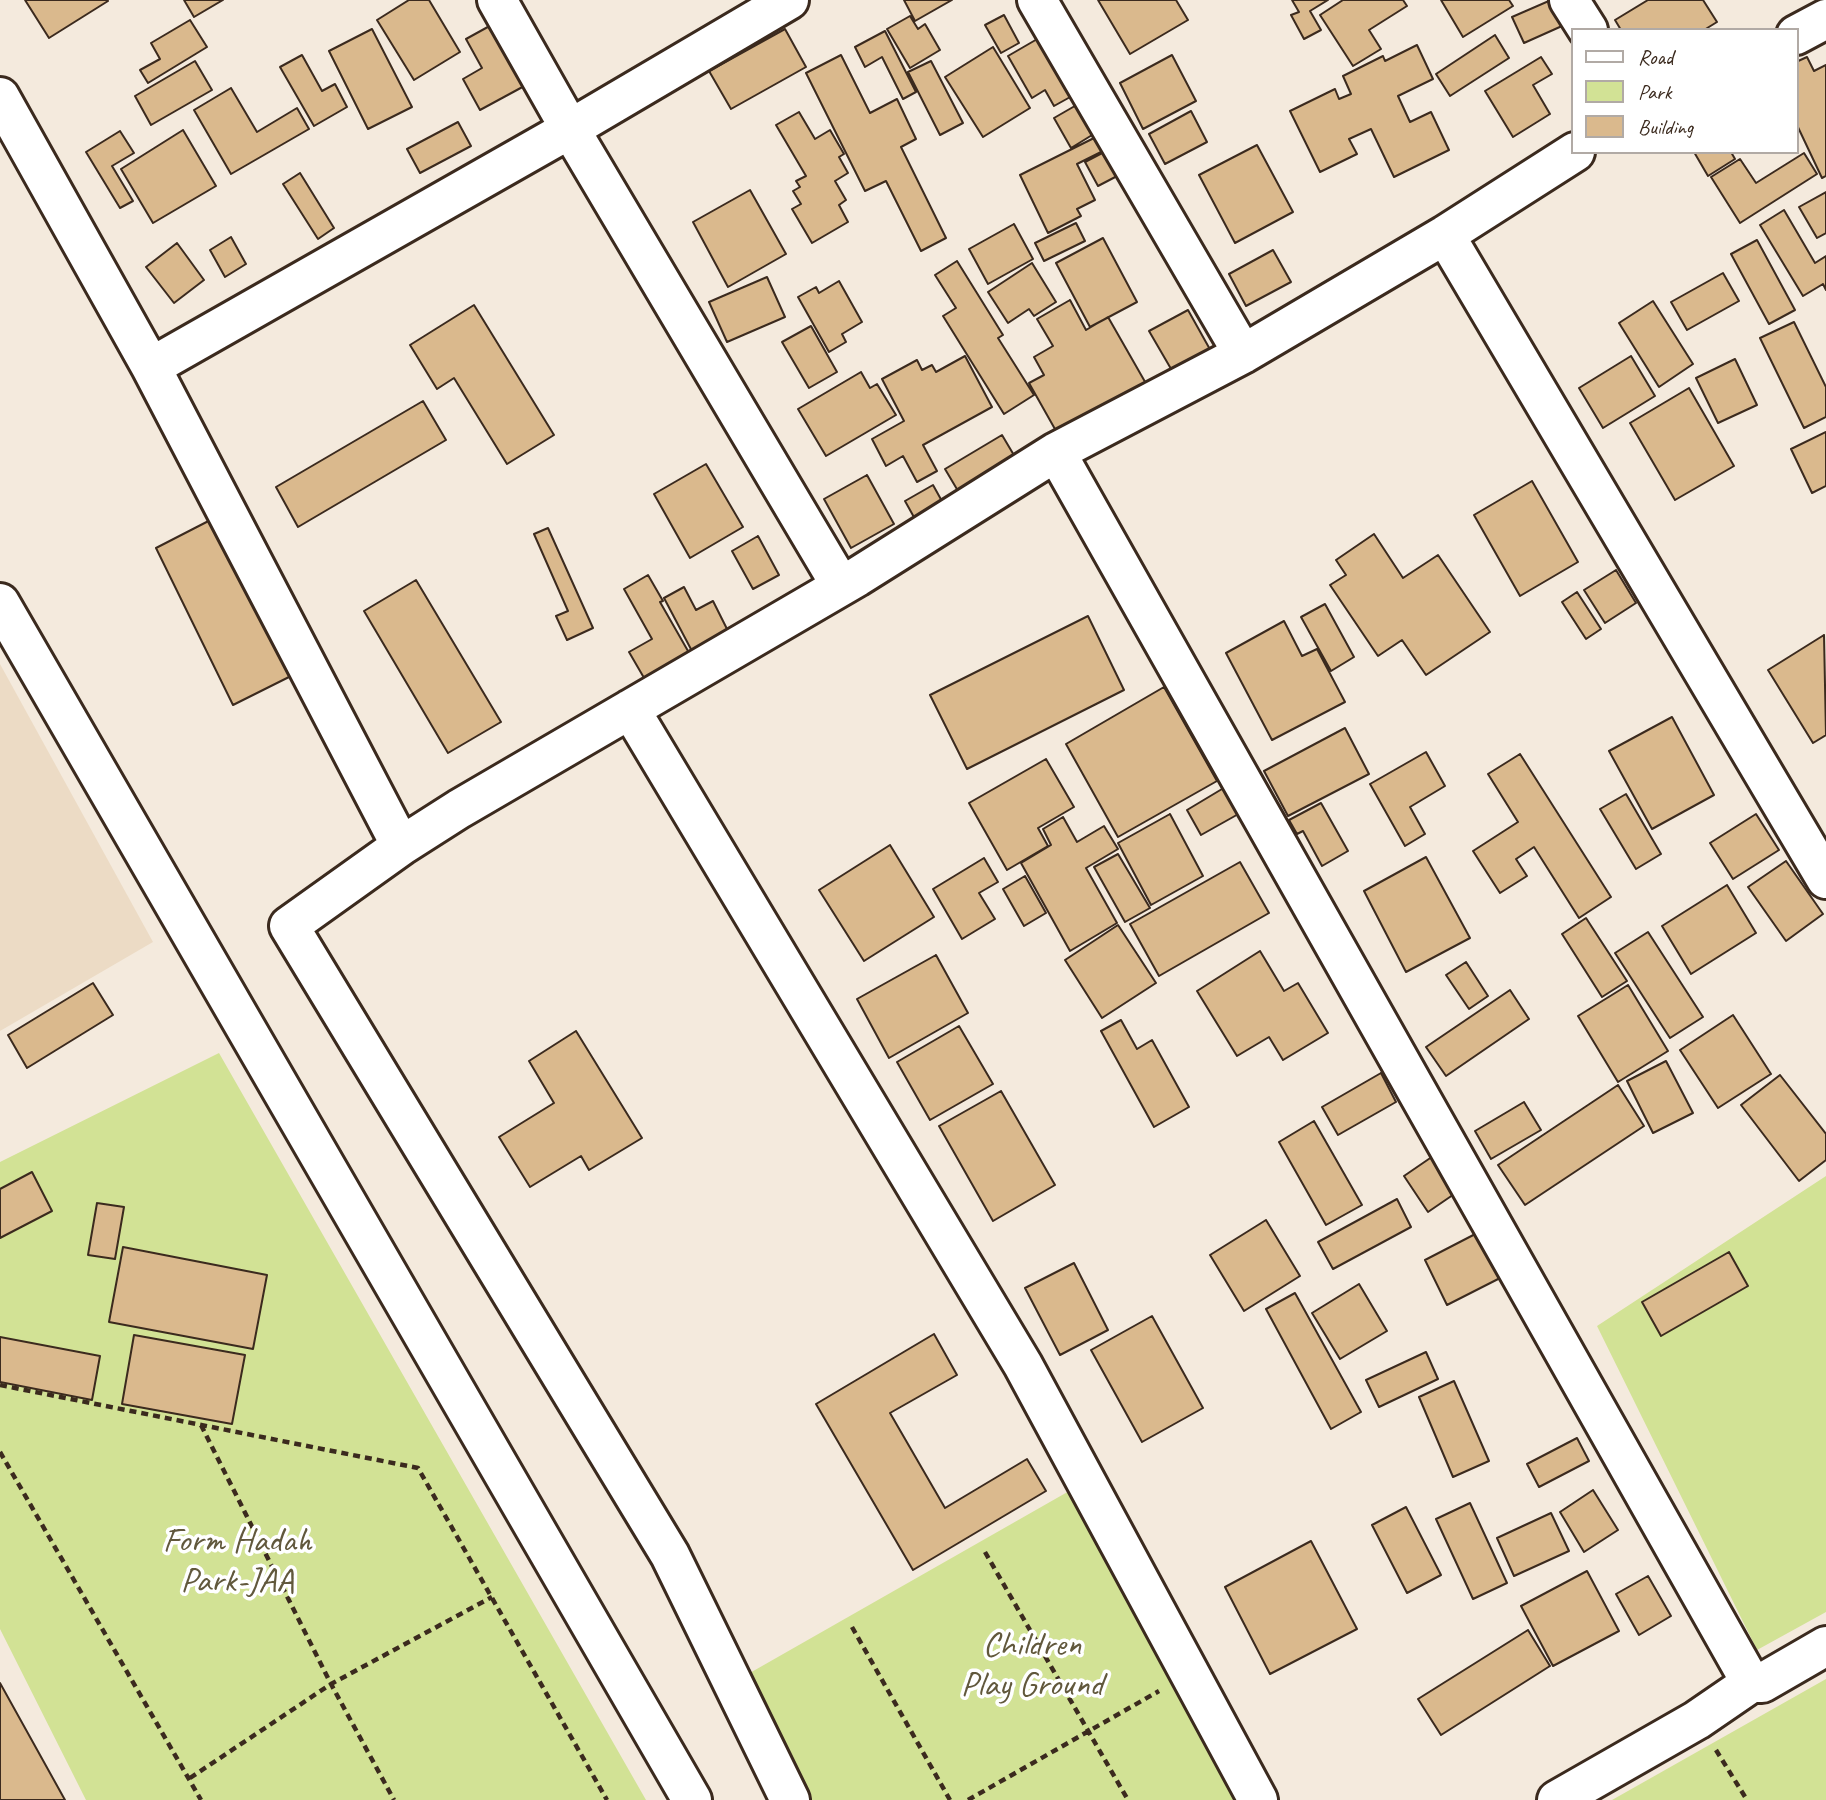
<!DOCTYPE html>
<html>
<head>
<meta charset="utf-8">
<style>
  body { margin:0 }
  #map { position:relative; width:1826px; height:1800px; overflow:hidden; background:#f4eadd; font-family:Caveat,sans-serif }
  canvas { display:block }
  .legend { position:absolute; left:1571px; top:28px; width:228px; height:126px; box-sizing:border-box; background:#fff; border:2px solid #b1aaa5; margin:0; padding:9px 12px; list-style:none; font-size:21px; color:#3b2a1e }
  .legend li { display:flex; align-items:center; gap:14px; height:35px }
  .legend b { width:35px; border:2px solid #b1aaa5 }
</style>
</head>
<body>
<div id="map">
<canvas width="1826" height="1800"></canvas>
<ul class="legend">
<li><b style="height:9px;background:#fff"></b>Road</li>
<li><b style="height:19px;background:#d2e295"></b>Park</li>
<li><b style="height:19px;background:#dab98d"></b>Building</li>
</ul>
</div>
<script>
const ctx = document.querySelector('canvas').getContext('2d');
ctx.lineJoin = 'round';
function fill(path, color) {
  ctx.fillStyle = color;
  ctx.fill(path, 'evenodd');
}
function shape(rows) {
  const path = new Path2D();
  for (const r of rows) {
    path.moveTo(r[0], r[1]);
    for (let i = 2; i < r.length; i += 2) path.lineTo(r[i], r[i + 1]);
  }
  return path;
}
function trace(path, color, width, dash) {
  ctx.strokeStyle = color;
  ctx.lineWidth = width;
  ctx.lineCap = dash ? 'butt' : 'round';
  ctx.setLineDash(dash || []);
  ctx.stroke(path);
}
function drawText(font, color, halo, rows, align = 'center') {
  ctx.font = font + ' Caveat,sans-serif';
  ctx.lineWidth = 7;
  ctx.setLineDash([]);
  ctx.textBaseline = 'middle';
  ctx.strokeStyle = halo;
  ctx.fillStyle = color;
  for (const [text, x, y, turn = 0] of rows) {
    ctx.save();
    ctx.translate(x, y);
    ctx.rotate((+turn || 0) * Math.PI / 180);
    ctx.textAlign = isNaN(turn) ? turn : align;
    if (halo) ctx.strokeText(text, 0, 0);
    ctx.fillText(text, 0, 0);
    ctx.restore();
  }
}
fill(shape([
  [0,664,153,942,0,1031]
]), '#ecdbc5');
fill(shape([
  [219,1053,646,1800,86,1800,0,1629,0,1162],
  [1826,1176,1826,1612,1757,1650,1597,1326],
  [1085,1482,1258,1800,796,1800,734,1682],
  [1826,1679,1826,1800,1612,1800]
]), '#d2e295');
const building = shape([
  [25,0,107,0,108,1,49,38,25,0],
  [184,0,223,0,194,17,184,0],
  [409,0,429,0,460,52,414,80,377,20,409,0],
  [904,0,952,0,915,21,904,0],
  [1098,0,1176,0,1188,20,1130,54,1098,0],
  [1292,0,1328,0,1310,11,1321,30,1304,39,1291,15,1299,12,1292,0],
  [1343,0,1403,0,1407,6,1369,30,1381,49,1353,66,1320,15,1343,0],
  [1441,0,1509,0,1513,6,1463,37,1441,0],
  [1551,0,1562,26,1524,43,1512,17,1551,0],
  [1648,0,1703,0,1717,22,1704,30,1621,30,1615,20,1648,0],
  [1004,15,1019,43,1001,53,985,25,1004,15],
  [910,16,918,29,925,24,940,50,910,68,887,29,910,16],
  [190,20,207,47,148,83,140,70,160,59,151,43,190,20],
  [495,23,528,84,480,110,463,79,482,68,466,39,495,23],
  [372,29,412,107,368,129,329,51,372,29],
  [785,29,806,67,731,109,709,71,785,29],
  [885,31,916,92,903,99,882,57,865,67,855,47,885,31],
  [1495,35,1509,58,1450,96,1436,74,1495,35],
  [1039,38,1072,96,1054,106,1045,90,1032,98,1008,56,1039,38],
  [1417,45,1433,79,1398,96,1410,122,1431,112,1449,150,1394,177,1371,129,1349,139,1357,154,1320,172,1290,111,1335,89,1339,99,1351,94,1343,76,1383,56,1385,61,1417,45],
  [993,47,1030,108,983,137,945,77,993,47],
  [302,55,322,91,335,84,347,107,314,126,280,67,302,55],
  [841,55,870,113,897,99,916,139,901,147,946,238,921,251,886,181,865,191,806,73,841,55],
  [1172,55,1196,101,1143,129,1120,83,1172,55],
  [1541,57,1552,74,1533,85,1550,114,1513,137,1485,91,1541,57],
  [1807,57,1814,71,1826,65,1826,176,1822,178,1796,123,1796,62,1807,57],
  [195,61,212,90,151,125,135,96,195,61],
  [931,61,963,123,940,135,908,72,931,61],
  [231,88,257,132,297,108,309,129,231,174,194,110,231,88],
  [1080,103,1097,132,1071,148,1054,118,1080,103],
  [1191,111,1207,142,1165,164,1149,134,1191,111],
  [799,112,815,139,830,130,844,154,839,157,848,173,835,181,846,200,839,205,848,222,812,243,792,209,801,204,793,191,800,187,796,181,806,176,776,125,799,112],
  [458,122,471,146,420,173,407,149,458,122],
  [183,130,216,186,153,223,121,169,183,130],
  [120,131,134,153,112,166,133,201,120,208,86,152,120,131],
  [1096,137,1103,151,1077,164,1095,200,1077,209,1081,216,1048,233,1020,175,1096,137],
  [1257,145,1293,212,1235,243,1199,175,1257,145],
  [1108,150,1121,174,1098,186,1085,162,1108,150],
  [1694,152,1731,152,1735,159,1708,176,1694,152],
  [1804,153,1817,174,1740,223,1711,177,1740,159,1756,183,1804,153],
  [300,173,334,228,318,239,283,184,300,173],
  [750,190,786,254,728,287,693,222,750,190],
  [1826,192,1826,233,1817,238,1799,207,1826,192],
  [1784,210,1815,263,1826,256,1826,290,1823,284,1803,296,1760,225,1784,210],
  [1076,223,1085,241,1044,261,1035,243,1076,223],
  [1014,224,1033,259,988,284,969,249,1014,224],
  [231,237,246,264,225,277,210,250,231,237],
  [1103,238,1137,302,1090,327,1056,263,1103,238],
  [1757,240,1795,310,1769,324,1731,254,1757,240],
  [177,243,204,280,174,303,146,267,177,243],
  [1273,250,1291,282,1246,306,1229,274,1273,250],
  [957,261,1003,335,998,338,1034,395,1004,414,943,316,956,308,935,275,957,261],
  [1032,263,1056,302,1034,316,1029,309,1008,323,988,292,1032,263],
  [1723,273,1739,301,1687,330,1671,302,1723,273],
  [767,277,785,317,727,342,709,302,767,277],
  [839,281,862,322,842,334,846,342,829,352,798,297,816,287,819,293,839,281],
  [1070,300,1086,330,1108,317,1148,387,1060,438,1029,383,1044,375,1034,357,1053,346,1037,319,1070,300],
  [1653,301,1693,364,1659,387,1619,323,1653,301],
  [474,305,554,435,507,464,454,378,437,389,410,345,474,305],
  [1188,310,1212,353,1174,374,1149,331,1188,310],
  [1794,322,1826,387,1826,417,1804,428,1760,338,1794,322],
  [811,326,837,372,809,388,782,342,811,326],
  [965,356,992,407,923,445,937,471,917,482,903,456,886,466,872,439,904,421,882,379,917,360,922,370,932,365,936,372,965,356],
  [1631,356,1655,396,1603,428,1579,388,1631,356],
  [1735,359,1757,405,1718,423,1696,378,1735,359],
  [861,372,870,388,877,384,896,415,826,456,798,409,861,372],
  [1689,388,1734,466,1675,500,1630,423,1689,388],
  [423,401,446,440,298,527,276,487,423,401],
  [1826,432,1826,486,1812,493,1791,449,1826,432],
  [1002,435,1018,462,961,496,945,469,1002,435],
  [706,464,743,527,690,558,654,494,706,464],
  [867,475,894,524,851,548,824,499,867,475],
  [1532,481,1578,562,1520,596,1474,515,1532,481],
  [933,485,943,503,915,519,905,501,933,485],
  [226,512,305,669,233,705,156,548,226,512],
  [548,528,593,628,567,640,556,616,568,611,534,534,548,528],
  [1374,534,1403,578,1438,555,1490,632,1426,675,1402,640,1378,656,1330,585,1346,575,1336,560,1374,534],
  [758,536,779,575,753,589,732,551,758,536],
  [1616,570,1636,603,1605,623,1584,590,1616,570],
  [648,575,663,601,660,602,692,658,647,683,629,652,652,639,624,589,648,575],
  [416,580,501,722,448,753,364,611,416,580],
  [684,587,696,610,713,601,729,633,693,653,664,598,684,587],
  [1577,592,1601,629,1586,639,1562,602,1577,592],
  [1325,604,1354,657,1331,671,1301,617,1325,604],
  [1088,616,1124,690,967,769,930,695,1088,616],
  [1284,621,1302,656,1317,649,1345,702,1272,740,1226,653,1284,621],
  [1824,635,1826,735,1813,743,1768,670,1824,635],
  [1164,687,1217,781,1118,837,1066,744,1164,687],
  [1672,717,1714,795,1652,829,1609,751,1672,717],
  [1345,728,1369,774,1288,816,1264,771,1345,728],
  [1426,752,1445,786,1410,807,1425,834,1405,846,1370,784,1426,752],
  [1520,754,1611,897,1579,918,1534,847,1516,859,1527,876,1500,893,1473,851,1518,822,1488,774,1520,754],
  [1046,759,1074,807,1038,828,1048,846,1007,870,969,803,1046,759],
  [1227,786,1242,812,1201,835,1187,810,1227,786],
  [1626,794,1661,854,1636,869,1600,809,1626,794],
  [1321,803,1348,851,1322,866,1303,831,1297,834,1289,820,1321,803],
  [1170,814,1203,876,1151,905,1118,843,1170,814],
  [1756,814,1779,850,1733,879,1710,843,1756,814],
  [1063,817,1077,842,1104,826,1118,849,1086,868,1117,923,1070,951,1021,863,1051,845,1043,829,1063,817],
  [890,845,934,917,864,961,819,890,890,845],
  [1118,854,1150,908,1125,922,1094,867,1118,854],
  [1426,857,1470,938,1406,972,1364,891,1426,857],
  [984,858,998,882,979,893,995,919,962,939,933,889,984,858],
  [1786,861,1823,914,1786,941,1748,887,1786,861],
  [1240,862,1269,913,1159,976,1130,924,1240,862],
  [1025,876,1046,913,1024,926,1003,889,1025,876],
  [1727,885,1756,933,1691,974,1662,926,1727,885],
  [1586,918,1627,981,1602,997,1562,934,1586,918],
  [1118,925,1156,983,1102,1018,1065,960,1118,925],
  [1648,932,1703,1017,1670,1038,1615,953,1648,932],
  [1260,951,1284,991,1298,983,1328,1033,1283,1060,1269,1037,1237,1056,1197,991,1260,951],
  [936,955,968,1013,889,1058,857,999,936,955],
  [1466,962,1488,996,1469,1009,1446,975,1466,962],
  [93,983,113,1015,27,1068,8,1035,93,983],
  [1628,985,1668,1051,1618,1082,1578,1016,1628,985],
  [1510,990,1529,1019,1446,1076,1426,1047,1510,990],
  [1733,1015,1771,1074,1718,1108,1680,1050,1733,1015],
  [1121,1020,1137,1049,1152,1040,1189,1107,1154,1127,1101,1031,1121,1020],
  [959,1026,993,1084,930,1120,897,1062,959,1026],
  [576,1031,642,1138,589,1170,581,1156,530,1187,499,1137,554,1103,529,1061,576,1031],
  [1666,1061,1693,1113,1653,1133,1627,1081,1666,1061],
  [1381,1073,1396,1102,1338,1135,1322,1107,1381,1073],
  [1780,1075,1826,1134,1826,1160,1799,1181,1741,1105,1780,1075],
  [1618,1085,1644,1126,1525,1205,1498,1165,1618,1085],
  [1001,1091,1055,1185,993,1221,939,1126,1001,1091],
  [1524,1102,1541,1130,1491,1159,1475,1131,1524,1102],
  [1314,1121,1362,1205,1326,1225,1279,1142,1314,1121],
  [1439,1152,1463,1188,1428,1212,1404,1176,1439,1152],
  [32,1172,52,1211,0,1238,0,1189,32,1172],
  [1397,1199,1411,1227,1333,1269,1318,1242,1397,1199],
  [97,1203,124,1207,115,1259,88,1255,97,1203],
  [1266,1220,1300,1276,1244,1311,1210,1255,1266,1220],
  [1483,1230,1506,1275,1447,1305,1425,1260,1483,1230],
  [123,1247,267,1275,253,1349,109,1322,123,1247],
  [1729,1252,1748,1286,1661,1336,1642,1302,1729,1252],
  [1074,1263,1108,1330,1060,1355,1025,1288,1074,1263],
  [1359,1284,1387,1331,1340,1359,1312,1313,1359,1284],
  [1295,1293,1361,1412,1331,1429,1266,1309,1295,1293],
  [1152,1316,1203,1408,1142,1442,1091,1350,1152,1316],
  [934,1334,957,1375,890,1413,945,1508,1027,1459,1046,1491,913,1570,816,1404,934,1334],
  [134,1335,245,1355,232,1424,122,1404,134,1335],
  [0,1337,100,1356,92,1400,0,1382,0,1337],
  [1426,1352,1438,1379,1379,1407,1366,1380,1426,1352],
  [1454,1381,1489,1461,1453,1477,1419,1397,1454,1381],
  [1577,1438,1589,1461,1539,1487,1527,1464,1577,1438],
  [1593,1490,1618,1530,1584,1552,1560,1512,1593,1490],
  [1470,1503,1507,1583,1473,1599,1436,1519,1470,1503],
  [1406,1507,1441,1575,1407,1593,1372,1525,1406,1507],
  [1551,1513,1569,1551,1514,1576,1497,1538,1551,1513],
  [1311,1541,1357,1629,1270,1674,1225,1587,1311,1541],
  [1587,1571,1619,1631,1553,1666,1521,1606,1587,1571],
  [1648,1576,1671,1616,1639,1635,1616,1594,1648,1576],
  [1528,1630,1550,1666,1441,1735,1418,1699,1528,1630],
  [0,1683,65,1800,0,1800,0,1683]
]);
fill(building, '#dab98d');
trace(building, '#3b2a1e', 2);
const minor = shape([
  [497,0,570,129,841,586],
  [1037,0,1243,354],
  [1569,0,1588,30],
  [1796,35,1826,19],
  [0,97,151,367,401,846,289,926,670,1555,790,1800],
  [1445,235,1826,879],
  [151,367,570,129,789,0],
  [1056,452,1751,1683],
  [0,603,692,1800],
  [630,709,1023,1365,1258,1800],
  [401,846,459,809,857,577,1056,452,1243,354,1445,235,1575,152],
  [1557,1800,1697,1720,1751,1683,1762,1683,1826,1646]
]);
trace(minor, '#3b2a1e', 44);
trace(shape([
  [0,1385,418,1468,607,1800],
  [201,1425,331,1684,394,1800],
  [0,1452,201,1800],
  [985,1552,1128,1800],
  [852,1627,950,1800],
  [1716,1750,1747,1800],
  [190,1778,331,1684,492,1597],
  [968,1800,1159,1691]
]), '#3b2a1e', 4.5, [7, 5]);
trace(minor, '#fff', 38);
drawText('35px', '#61583c', '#fff', [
  ["Form Hadah",237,1542],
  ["Park-JAA",237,1582],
  ["Children",1032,1646],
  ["Play Ground",1032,1686]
]);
</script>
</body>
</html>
